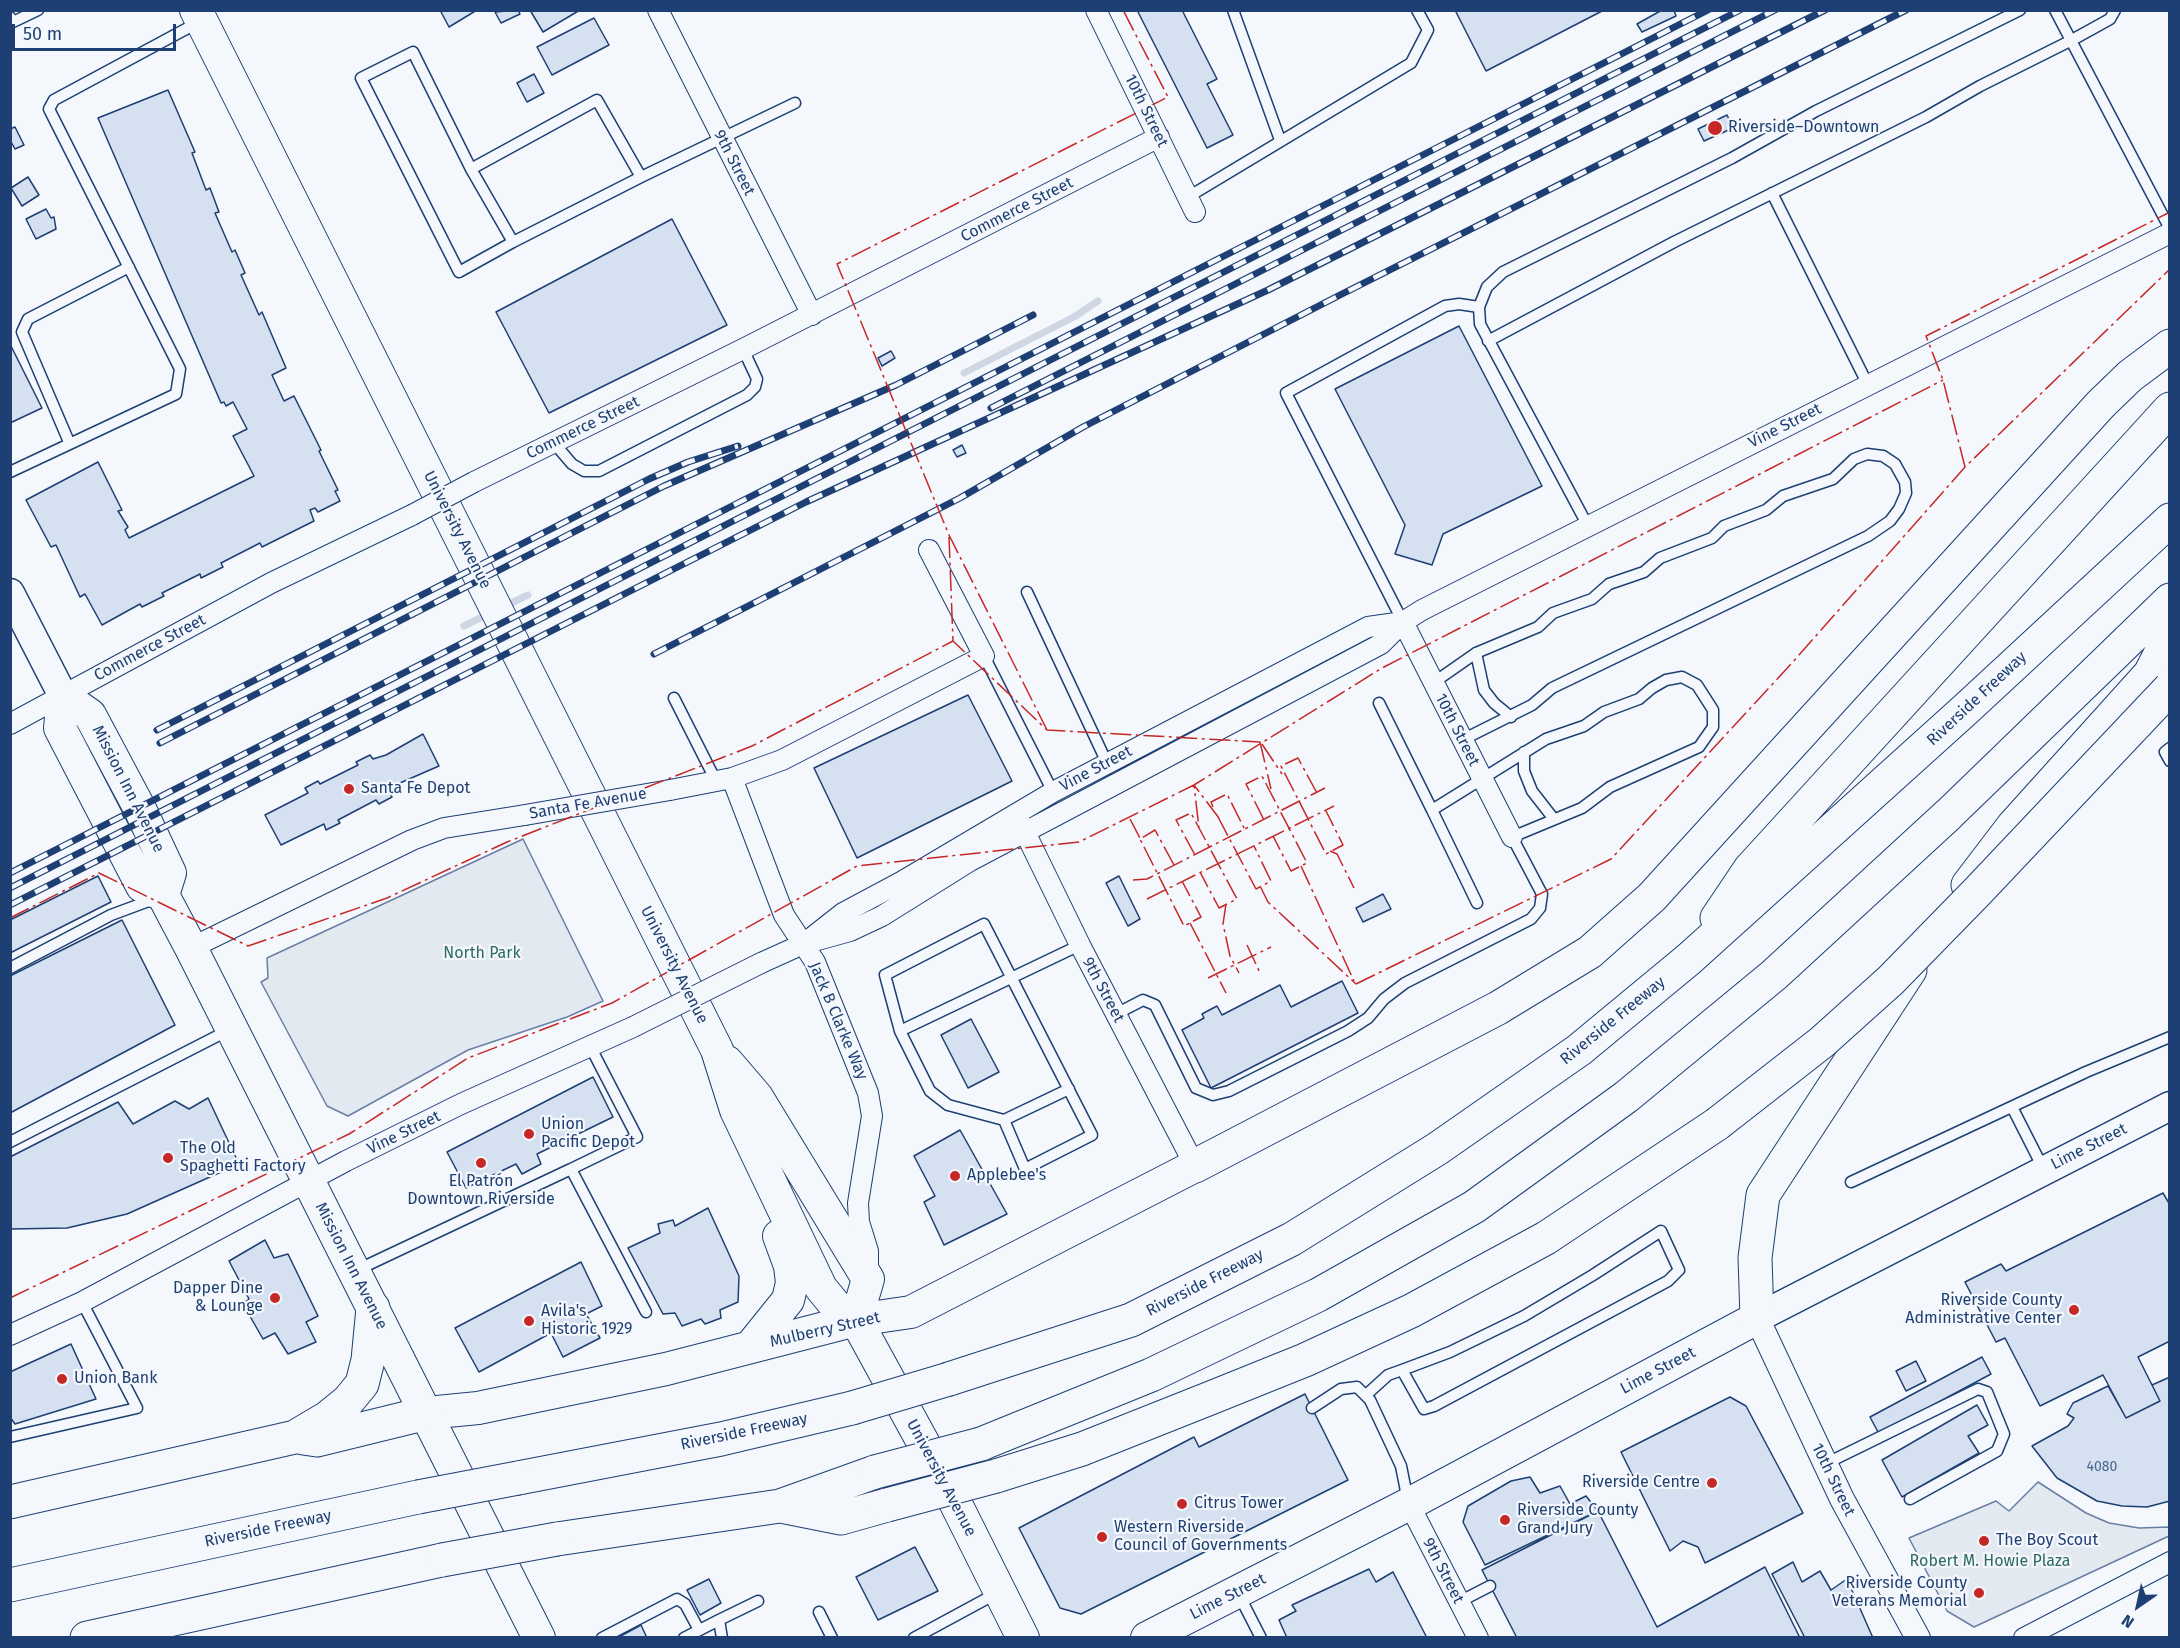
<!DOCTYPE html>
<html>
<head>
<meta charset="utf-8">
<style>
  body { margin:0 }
  #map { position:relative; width:2180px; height:1648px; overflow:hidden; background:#f4f7fb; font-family:"Fira Sans",sans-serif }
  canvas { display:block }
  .frame { position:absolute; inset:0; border:12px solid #1d3f73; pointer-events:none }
  .north { position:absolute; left:2108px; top:1576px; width:60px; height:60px; -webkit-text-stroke:4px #f4f7fb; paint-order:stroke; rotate:214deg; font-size:16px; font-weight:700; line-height:24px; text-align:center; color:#1d3f73 }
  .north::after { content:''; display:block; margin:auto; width:21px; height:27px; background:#1d3f73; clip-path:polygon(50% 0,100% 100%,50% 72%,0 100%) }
  .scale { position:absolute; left:12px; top:24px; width:164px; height:27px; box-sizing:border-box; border:3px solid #1d3f73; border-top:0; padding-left:8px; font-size:18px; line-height:21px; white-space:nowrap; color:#1d3f73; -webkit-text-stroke:4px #f4f7fb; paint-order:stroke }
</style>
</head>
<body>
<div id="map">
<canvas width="2180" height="1648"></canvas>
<div class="frame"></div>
<div class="north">N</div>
<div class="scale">50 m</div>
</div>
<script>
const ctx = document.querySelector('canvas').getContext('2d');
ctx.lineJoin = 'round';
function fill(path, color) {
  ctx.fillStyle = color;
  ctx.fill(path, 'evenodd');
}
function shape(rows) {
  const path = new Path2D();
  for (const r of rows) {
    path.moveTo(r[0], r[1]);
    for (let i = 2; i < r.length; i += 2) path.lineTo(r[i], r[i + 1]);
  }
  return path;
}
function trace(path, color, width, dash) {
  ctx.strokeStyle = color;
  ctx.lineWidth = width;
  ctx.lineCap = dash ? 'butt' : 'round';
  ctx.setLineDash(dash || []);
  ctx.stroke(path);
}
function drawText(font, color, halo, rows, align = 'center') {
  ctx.font = font + ' "Fira Sans",sans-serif';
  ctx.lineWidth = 4.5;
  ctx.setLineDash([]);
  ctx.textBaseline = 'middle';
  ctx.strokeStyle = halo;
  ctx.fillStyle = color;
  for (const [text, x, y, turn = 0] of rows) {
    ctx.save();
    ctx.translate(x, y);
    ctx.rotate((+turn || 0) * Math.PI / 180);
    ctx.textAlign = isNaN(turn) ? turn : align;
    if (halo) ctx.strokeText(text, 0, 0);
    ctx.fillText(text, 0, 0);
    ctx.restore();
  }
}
const green = shape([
  [523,839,603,1001,567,1017,468,1050,348,1116,327,1106,261,982,268,978,267,958,523,839],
  [2038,1482,2086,1513,2109,1523,2139,1528,2169,1527,2169,1536,1974,1627,1947,1611,1909,1538,1996,1501,2009,1511,2038,1482]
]);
fill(green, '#e3e9f0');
trace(green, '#687fa3', 1.5);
trace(shape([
  [964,373,1074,317,1098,301],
  [503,607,528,595],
  [464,626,490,613]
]), '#cfd7e4', 7);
const building = shape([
  [440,10,477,10,449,27,440,10],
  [518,10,520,14,501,23,495,12,518,10],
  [530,10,580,10,543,32,530,10],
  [1137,10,1182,10,1217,79,1207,84,1233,135,1207,148,1137,10],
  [1455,10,1604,10,1486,71,1455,10],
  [1662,10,1674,10,1676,16,1642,32,1637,24,1662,10],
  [594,18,609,45,552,75,537,47,594,18],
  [534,74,544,93,527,102,517,83,534,74],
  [168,90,195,152,192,153,206,190,210,188,219,212,215,213,232,252,235,250,245,273,241,275,259,315,262,312,286,368,272,375,284,401,294,396,321,450,319,451,338,490,335,491,340,501,318,512,315,508,310,510,314,521,262,547,260,543,221,563,223,567,201,578,200,574,162,593,164,596,142,607,140,604,102,625,85,594,80,597,56,545,51,547,26,500,98,462,122,510,118,511,128,527,125,530,129,538,254,476,233,436,247,429,233,402,226,406,224,402,221,403,98,118,168,90],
  [1727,115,1733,128,1704,141,1698,129,1727,115],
  [15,127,24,145,15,149,10,140,10,129,15,127],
  [28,177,39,195,22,206,11,188,28,177],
  [46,209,51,218,54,217,56,229,36,239,26,219,46,209],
  [672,219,727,325,549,413,496,312,672,219],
  [1459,326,1542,486,1443,534,1432,565,1395,554,1405,525,1335,389,1459,326],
  [10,344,42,408,10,423,10,344],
  [891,351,895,358,882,366,878,358,891,351],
  [962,445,966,453,957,457,953,450,962,445],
  [968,695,1012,781,857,858,814,768,968,695],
  [423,734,439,766,400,783,401,785,389,791,392,797,379,804,376,800,338,820,340,823,326,830,324,824,281,845,265,815,308,793,305,788,318,781,320,784,358,765,356,762,370,755,373,759,386,755,423,734],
  [98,876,111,902,10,953,10,920,98,876],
  [1119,876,1140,919,1128,926,1106,883,1119,876],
  [1383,894,1391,909,1363,922,1356,908,1383,894],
  [122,920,175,1025,10,1113,10,976,122,920],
  [1342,981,1358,1013,1211,1088,1182,1030,1204,1018,1202,1014,1217,1006,1222,1015,1280,985,1291,1007,1342,981],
  [971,1019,999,1072,968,1088,941,1035,971,1019],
  [593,1077,613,1117,537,1154,541,1164,522,1174,516,1164,466,1188,447,1152,593,1077],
  [208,1098,239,1164,127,1214,67,1228,10,1229,10,1157,118,1102,133,1124,175,1101,189,1109,208,1098],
  [960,1130,1007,1214,944,1245,924,1202,935,1196,914,1156,960,1130],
  [2163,1193,2170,1205,2170,1341,2138,1357,2160,1401,2126,1418,2103,1375,2040,1406,2005,1338,1996,1342,1965,1282,2001,1264,2006,1271,2163,1193],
  [708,1208,739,1276,738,1302,720,1310,721,1318,705,1324,701,1319,682,1326,675,1313,663,1314,628,1248,660,1233,658,1224,673,1220,675,1226,708,1208],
  [265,1240,274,1258,288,1254,318,1316,306,1322,316,1342,288,1354,275,1333,263,1339,243,1304,249,1299,229,1261,265,1240],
  [581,1262,602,1306,586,1314,600,1338,563,1357,551,1333,479,1372,455,1328,581,1262],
  [71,1344,96,1399,15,1424,10,1417,10,1372,71,1344],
  [1982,1357,1991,1374,1879,1434,1870,1417,1982,1357],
  [1916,1361,1926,1381,1906,1391,1896,1371,1916,1361],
  [2170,1377,2170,1501,2147,1507,2122,1506,2097,1501,2057,1478,2032,1446,2068,1426,2074,1418,2067,1414,2073,1403,2108,1386,2126,1418,2160,1401,2152,1385,2170,1377],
  [1305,1394,1348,1480,1081,1614,1060,1608,1019,1528,1194,1437,1199,1447,1305,1394],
  [1730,1397,1746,1406,1803,1513,1705,1563,1698,1547,1683,1541,1670,1551,1621,1452,1730,1397],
  [1977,1405,1988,1425,1968,1436,1979,1453,1902,1497,1882,1460,1977,1405],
  [1530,1477,1540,1493,1560,1486,1570,1504,1586,1496,1598,1511,1485,1565,1463,1522,1468,1506,1511,1481,1530,1477],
  [1598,1511,1657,1627,1765,1567,1800,1638,1517,1638,1482,1570,1598,1511],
  [915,1547,938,1591,878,1620,856,1577,915,1547],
  [1793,1562,1802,1582,1820,1571,1831,1590,1847,1579,1873,1638,1805,1638,1772,1574,1793,1562],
  [1369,1569,1376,1582,1393,1572,1427,1638,1287,1638,1279,1620,1296,1611,1292,1605,1369,1569],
  [709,1579,721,1603,700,1615,687,1590,709,1579],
  [641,1625,647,1638,617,1638,641,1625]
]);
fill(building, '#d5e0f0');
trace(building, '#1d3f73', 1.5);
const service = shape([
  [1233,10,1280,140],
  [2055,10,2170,229],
  [10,17,13,22,38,10],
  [471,169,413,52,361,78,459,272,513,242],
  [641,177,513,242,471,169,597,100,641,177,795,103],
  [1772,193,1868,385],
  [1188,197,1411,63,1428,30,1417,10],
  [1488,341,1674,242,1926,117,1980,86,2072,40,2110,19,2115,10],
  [69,442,22,332,28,319,129,267],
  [554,443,572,464,584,471,599,471,747,395,755,387,757,379,743,349],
  [10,472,176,394,180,369,49,109,54,100,199,22],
  [1589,528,1480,324,1479,307,1487,287,1503,272,1732,158,1816,111,2020,10],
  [1027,592,1107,763],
  [1403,622,1286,393,1445,306,1459,304,1479,307],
  [1476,653,1484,690,1494,703,1511,717],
  [984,656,1053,792],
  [1433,683,1476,653,1538,627,1553,613,1592,599,1609,584,1644,572,1660,558,1712,538,1724,526,1766,510,1783,496,1833,479,1854,459,1867,454,1883,456,1895,464,1905,482,1906,493,1899,509,1890,521,1868,536,1552,688,1532,705,1462,740],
  [674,698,716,781],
  [1379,703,1432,810],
  [2170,748,2165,752,2170,761],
  [1524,752,1524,771,1532,791,1553,818],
  [984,924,1092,1135,1025,1169,1004,1120,948,1105,930,1091,900,1031,885,975,984,924],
  [10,968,111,915,154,899],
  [1116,1014,1143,1000,1155,1005,1196,1088,1213,1095,1229,1091,1348,1031,1368,1018,1384,999,1405,983,1531,919,1540,908,1542,894,1512,837,1582,808,1610,787,1699,747,1713,727,1713,710,1697,685,1682,677,1666,680,1652,688,1639,699,1604,712,1584,726,1546,739,1432,810,1477,903],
  [900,1031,1080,945],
  [591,1048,637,1137,571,1169,646,1312],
  [2012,1107,2044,1170],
  [1004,1120,1069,1089],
  [10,1142,229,1030],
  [1851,1182,2086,1072,2170,1037],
  [357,1270,571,1169],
  [1366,1395,1388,1375,1402,1370,1450,1352,1524,1316,1593,1275,1661,1231,1679,1270,1668,1281,1434,1406,1424,1409,1402,1370],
  [1312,1408,1341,1389,1357,1387,1370,1400,1401,1466,1408,1501],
  [10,1437,137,1408,82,1302],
  [1825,1464,1978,1389,1987,1392,2004,1434,1997,1451,1910,1499],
  [1239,1595,1261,1638],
  [1459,1602,1490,1586],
  [819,1612,832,1638],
  [602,1638,677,1599,685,1604,699,1630],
  [684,1638,719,1620],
  [722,1638,719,1620,758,1601],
  [914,1638,999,1592]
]);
const minor = shape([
  [658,10,812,315],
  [1096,10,1195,212],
  [474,482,743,349,1159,137],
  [1403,622,1512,837],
  [10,724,271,583,412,515],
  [732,778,784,915,815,962,868,1093,872,1116,858,1203,859,1222,868,1251,868,1273],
  [670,790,732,778,782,760,984,656,929,550],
  [1021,824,1080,945,1195,1166],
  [810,939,843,913,901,882,1053,792,1368,627,1403,622],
  [191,948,412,840,444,828,525,815],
  [761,963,803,944,850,931,882,916,970,861,1381,644,1403,622,1422,610,2170,233],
  [10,1335,82,1302,346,1161,461,1104,633,1027],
  [1409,1504,1478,1638],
  [2024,1638,2170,1562]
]);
const tertiary = shape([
  [1757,1318,1842,1499,1918,1638]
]);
const secondary = shape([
  [10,593,63,696],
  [1757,1318,2170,1106]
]);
const primary = shape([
  [196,10,717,1050,736,1110,821,1288,835,1305,856,1320,948,1488,1023,1638],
  [163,895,170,873,140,809,90,715,63,696,60,728,142,886,163,895,191,948,539,1638],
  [727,1062,757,1097,868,1279,856,1320],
  [751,1346,788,1300,792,1283,790,1266,779,1236],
  [427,1413,478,1408,666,1369,856,1320,911,1312,1195,1166],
  [1147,1638,1409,1504,1757,1318]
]);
const motorway = shape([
  [1968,885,2013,826,2150,674,2170,635],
  [1717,918,1750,869,2170,409],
  [1195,1166,1498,1008,1590,952,1652,897,2101,404,2130,376,2170,346],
  [1757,1318,1755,1258,1763,1195,1910,970],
  [949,1379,1131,1320,1292,1239,1437,1149,1579,1050,1689,959,1966,709,2170,520],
  [303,1438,317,1440,427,1413],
  [981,1444,1151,1375,1318,1295,1474,1207,1626,1097,1774,975,1949,814,2170,600],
  [996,1476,1082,1449,1208,1399,1305,1360,1411,1311,1546,1238,1717,1124],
  [518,1478,721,1439,852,1408],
  [10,1502,295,1437,327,1418,348,1401,362,1384,368,1360,373,1308],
  [781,1506,841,1518,887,1505],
  [557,1539,780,1506,875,1472],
  [10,1585,418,1497],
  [87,1638,442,1560]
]);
trace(service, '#1d3f73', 13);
trace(minor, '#1d3f73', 22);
trace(tertiary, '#1d3f73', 26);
trace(secondary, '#1d3f73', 31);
trace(primary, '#1d3f73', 34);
trace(motorway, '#1d3f73', 35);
trace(service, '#f4f7fb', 10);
trace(minor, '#f4f7fb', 20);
trace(tertiary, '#f4f7fb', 24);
trace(secondary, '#f4f7fb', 28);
trace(primary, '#f4f7fb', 32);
trace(motorway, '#f4f7fb', 33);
const rail = shape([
  [991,408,1775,10],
  [654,654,960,498,1083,427,1340,295,1906,10],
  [157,730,649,479,688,462,738,446],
  [160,743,664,486,896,385,1033,315],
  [10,873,1708,10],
  [10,888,1740,10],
  [10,905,806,502,1268,290,1825,10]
]);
trace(rail, '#1d3f73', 7);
trace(rail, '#f4f7fb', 4.5, [14]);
const minorBridge = shape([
  [412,515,474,482],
  [525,815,670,790],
  [633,1027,761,963]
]);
const motorwayBridge = shape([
  [1717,1124,1822,1042,1891,980,1977,892,2170,688],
  [852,1408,949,1379],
  [875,1472,981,1444],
  [418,1497,518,1478],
  [887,1505,996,1476],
  [442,1560,557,1539]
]);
trace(minorBridge, '#1d3f73', 22, []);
trace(motorwayBridge, '#1d3f73', 35, []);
trace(minorBridge, '#f4f7fb', 20);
trace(motorwayBridge, '#f4f7fb', 33);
trace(shape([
  [1965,467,1943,380,1926,336,2170,212],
  [949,537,953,641,1047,730,1260,742],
  [1047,730,949,535,837,264,1168,97,1123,10],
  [1260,742,1271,789],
  [1262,744,1282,774],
  [1317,793,1298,758,1281,766,1326,854,1343,845,1326,811],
  [1213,807,1211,802,1227,794,1245,830],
  [1218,817,1256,889,1271,881,1254,846],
  [1219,818,1194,785,1382,668,1943,380],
  [1130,819,1141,840],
  [1264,820,1246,784,1262,776,1307,863,1291,871,1273,836],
  [1330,851,1337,854,1354,888],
  [1195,855,1176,820,1191,813,1237,899,1219,908,1200,872],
  [1174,865,1155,830,1140,839,1184,926,1201,917,1182,881],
  [1301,866,1354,981],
  [1133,880,1147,879,1325,788],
  [1260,886,1268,902,1356,984],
  [1147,899,1334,806],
  [1226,904,1223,924,1230,956,1239,973],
  [10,918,99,873,248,946,387,898,507,842,752,746,953,641],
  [1190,923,1226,993],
  [1247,945,1261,975],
  [1208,978,1271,947],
  [1356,984,1611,859,1792,663,1965,467,2170,269],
  [10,1298,349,1134,468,1058,612,1003,857,866,1079,842,1194,785,1199,828]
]), '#c62828', 1.5, [21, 4.5, 3, 4.5]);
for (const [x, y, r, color] of [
  [1715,128,8,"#c62828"],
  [349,789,6,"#c62828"],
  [529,1134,6,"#c62828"],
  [168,1158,6,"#c62828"],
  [481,1163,6,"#c62828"],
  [955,1176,6,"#c62828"],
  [275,1298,6,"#c62828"],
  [2074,1310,6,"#c62828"],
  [529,1321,6,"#c62828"],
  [62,1379,6,"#c62828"],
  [1712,1483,6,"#c62828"],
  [1182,1504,6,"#c62828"],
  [1505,1520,6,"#c62828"],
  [1102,1537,6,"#c62828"],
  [1984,1541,6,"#c62828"],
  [1979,1593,6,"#c62828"]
]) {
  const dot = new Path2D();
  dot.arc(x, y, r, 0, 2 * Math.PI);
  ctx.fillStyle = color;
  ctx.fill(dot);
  trace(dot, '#f4f7fb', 2);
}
drawText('14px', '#4b6792', null, [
  ["4080",2102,1467]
]);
drawText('16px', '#1d3f73', '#f4f7fb', [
  ["10th Street",1146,111,64],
  ["9th Street",734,163,63],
  ["Commerce Street",1017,210,-27],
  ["Vine Street",1785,426,-27],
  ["Commerce Street",583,428,-26],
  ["University Avenue",457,530,63],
  ["Commerce Street",150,648,-28],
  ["Riverside Freeway",1977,699,-43],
  ["10th Street",1457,730,63],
  ["Vine Street",1096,769,-28],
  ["Mission Inn Avenue",128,789,63],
  ["Santa Fe Avenue",588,804,-10],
  ["University Avenue",674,965,63],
  ["9th Street",1103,990,62],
  ["Jack B Clarke Way",838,1021,67],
  ["Riverside Freeway",1613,1021,-39],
  ["Vine Street",404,1133,-26],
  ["Lime Street",2089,1147,-27],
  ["Mission Inn Avenue",351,1266,63],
  ["Riverside Freeway",1205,1283,-27],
  ["Mulberry Street",825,1330,-13],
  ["Lime Street",1658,1371,-28],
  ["Riverside Freeway",744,1432,-12],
  ["University Avenue",941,1478,62],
  ["10th Street",1833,1480,64],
  ["Riverside Freeway",268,1529,-12],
  ["9th Street",1443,1571,63],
  ["Lime Street",1228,1597,-27]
]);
drawText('16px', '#1d3f73', '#f4f7fb', [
  ["Riverside–Downtown",1728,128],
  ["Santa Fe Depot",361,789],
  ["Union",541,1125],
  ["Pacific Depot",541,1143],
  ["The Old",180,1149],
  ["Spaghetti Factory",180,1167],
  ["Applebee's",967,1176],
  ["El Patrón",481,1182,"center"],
  ["Downtown Riverside",481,1200,"center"],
  ["Dapper Dine",263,1289,"right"],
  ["& Lounge",263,1307,"right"],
  ["Riverside County",2062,1301,"right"],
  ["Administrative Center",2062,1319,"right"],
  ["Avila's",541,1312],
  ["Historic 1929",541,1330],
  ["Union Bank",74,1379],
  ["Riverside Centre",1700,1483,"right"],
  ["Citrus Tower",1194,1504],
  ["Riverside County",1517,1511],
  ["Grand Jury",1517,1529],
  ["Western Riverside",1114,1528],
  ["Council of Governments",1114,1546],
  ["The Boy Scout",1996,1541],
  ["Riverside County",1967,1584,"right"],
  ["Veterans Memorial",1967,1602,"right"]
], 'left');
drawText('16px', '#2c6c60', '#f4f7fb', [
  ["North Park",482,954],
  ["Robert M. Howie Plaza",1990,1562]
]);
</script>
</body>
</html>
